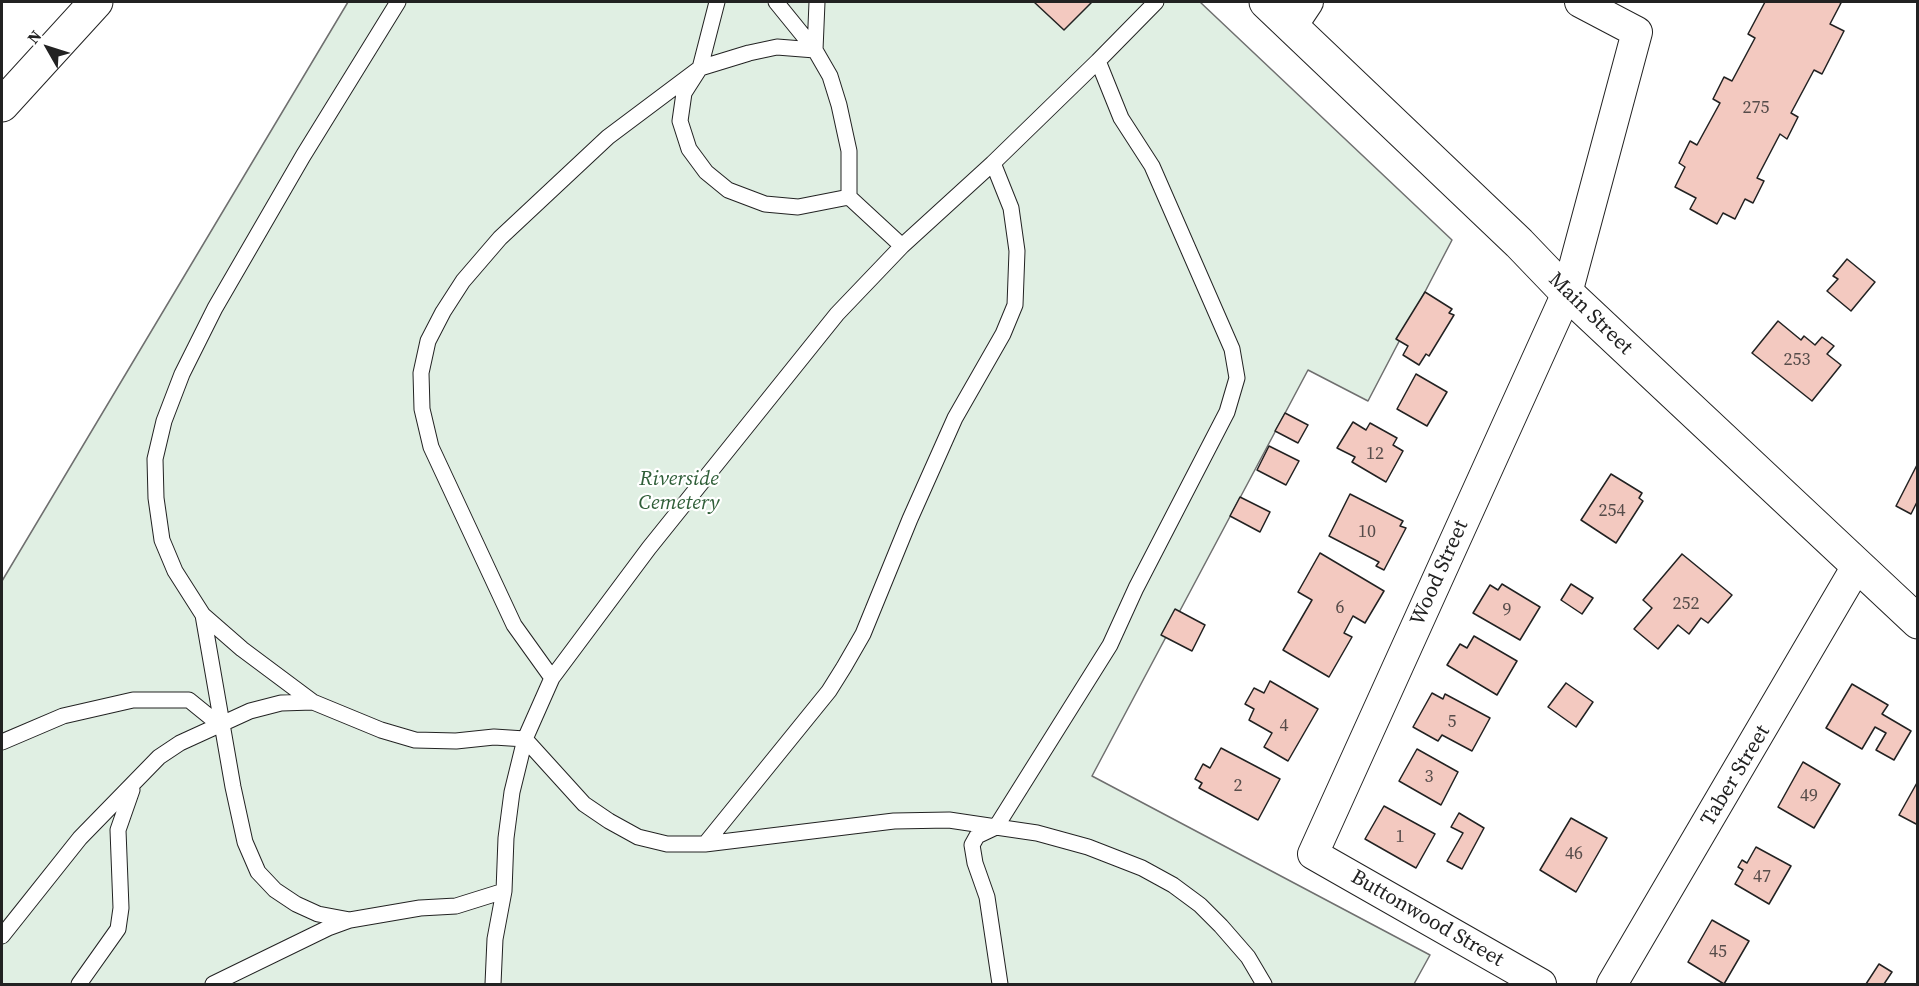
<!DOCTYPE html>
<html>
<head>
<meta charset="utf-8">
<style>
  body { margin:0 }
  #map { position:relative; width:1919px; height:986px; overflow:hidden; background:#fff; font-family:"Source Serif 4",serif }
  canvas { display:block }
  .frame { position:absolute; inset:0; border:3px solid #222; pointer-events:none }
  .north { position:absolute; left:18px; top:18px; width:60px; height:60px; -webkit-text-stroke:4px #fff; paint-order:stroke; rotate:309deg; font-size:16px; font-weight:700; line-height:24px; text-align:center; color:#222 }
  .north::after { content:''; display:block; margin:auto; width:21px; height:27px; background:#222; clip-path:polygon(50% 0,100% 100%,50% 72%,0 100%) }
</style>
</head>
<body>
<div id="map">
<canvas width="1919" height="986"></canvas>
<div class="frame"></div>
<div class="north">N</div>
</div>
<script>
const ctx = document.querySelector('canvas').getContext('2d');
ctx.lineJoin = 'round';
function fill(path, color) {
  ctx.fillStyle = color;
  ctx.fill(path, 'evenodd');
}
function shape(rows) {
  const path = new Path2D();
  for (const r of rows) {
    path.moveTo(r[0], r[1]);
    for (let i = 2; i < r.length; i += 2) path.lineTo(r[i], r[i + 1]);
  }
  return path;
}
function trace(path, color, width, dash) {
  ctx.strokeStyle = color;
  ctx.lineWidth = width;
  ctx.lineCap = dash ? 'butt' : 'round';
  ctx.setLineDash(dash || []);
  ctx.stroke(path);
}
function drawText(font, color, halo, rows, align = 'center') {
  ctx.font = font + ' "Source Serif 4",serif';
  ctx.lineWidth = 4.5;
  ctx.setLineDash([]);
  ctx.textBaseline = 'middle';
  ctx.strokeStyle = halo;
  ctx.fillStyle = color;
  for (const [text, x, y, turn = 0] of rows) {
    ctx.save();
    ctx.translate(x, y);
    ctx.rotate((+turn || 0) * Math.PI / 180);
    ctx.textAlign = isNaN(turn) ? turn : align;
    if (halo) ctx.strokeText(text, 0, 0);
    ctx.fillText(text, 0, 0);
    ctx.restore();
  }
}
const green = shape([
  [348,2,1200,2,1452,240,1368,401,1308,370,1092,776,1430,955,1414,984,2,984,2,581,348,2]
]);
fill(green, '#e0efe3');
trace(green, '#6f6f6f', 1.5);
const building = shape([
  [1034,2,1092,2,1064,30,1034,2],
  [1765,2,1839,2,1841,3,1830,24,1844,31,1822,74,1814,70,1791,113,1798,117,1787,139,1780,134,1757,178,1764,181,1753,203,1745,199,1735,219,1723,213,1717,224,1690,209,1696,198,1675,187,1685,167,1679,163,1690,141,1697,145,1720,103,1713,99,1724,77,1732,81,1755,38,1748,34,1765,2],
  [1847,259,1875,282,1851,311,1827,291,1838,279,1833,276,1847,259],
  [1425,292,1452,309,1449,313,1454,315,1429,356,1426,354,1419,365,1403,355,1408,346,1396,339,1425,292],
  [1778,321,1801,340,1804,336,1815,345,1822,337,1834,346,1827,354,1841,365,1812,401,1752,353,1778,321],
  [1416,374,1447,392,1427,426,1397,409,1416,374],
  [1285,413,1308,425,1298,443,1275,431,1285,413],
  [1353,422,1366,430,1370,423,1397,438,1393,445,1403,451,1386,482,1352,462,1355,457,1337,448,1353,422],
  [1269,446,1299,461,1286,485,1257,470,1269,446],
  [1918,463,1918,500,1911,514,1896,506,1918,463],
  [1611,474,1642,493,1639,498,1643,501,1616,543,1581,520,1611,474],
  [1350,494,1403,521,1400,526,1406,528,1384,570,1376,566,1379,562,1329,536,1350,494],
  [1240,497,1270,512,1260,532,1230,516,1240,497],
  [1320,553,1384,591,1365,623,1353,616,1344,633,1352,637,1329,677,1283,650,1312,600,1298,592,1320,553],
  [1682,554,1732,595,1708,623,1701,618,1689,634,1678,625,1658,649,1634,629,1652,608,1643,600,1682,554],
  [1502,584,1540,607,1520,640,1473,613,1490,585,1498,590,1502,584],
  [1571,584,1593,598,1582,614,1561,600,1571,584],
  [1175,609,1205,625,1192,651,1161,635,1175,609],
  [1474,636,1517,661,1497,695,1447,665,1460,644,1467,648,1474,636],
  [1270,681,1318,709,1288,761,1264,747,1272,733,1249,720,1254,709,1245,704,1254,688,1264,693,1270,681],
  [1566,683,1593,702,1576,727,1548,707,1566,683],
  [1852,684,1888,705,1882,714,1911,731,1894,760,1876,750,1886,733,1875,727,1862,749,1826,728,1852,684],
  [1432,693,1443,699,1445,694,1490,718,1472,751,1442,735,1438,741,1413,727,1432,693],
  [1221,748,1280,779,1258,820,1199,788,1202,783,1195,779,1203,764,1210,768,1221,748],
  [1417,749,1458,772,1441,805,1399,781,1417,749],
  [1803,762,1840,784,1814,828,1778,807,1803,762],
  [1918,781,1918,825,1899,815,1918,781],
  [1384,806,1435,834,1416,868,1365,839,1384,806],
  [1459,813,1484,828,1462,869,1447,861,1463,833,1451,827,1459,813],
  [1571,818,1607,838,1576,892,1540,870,1571,818],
  [1756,847,1791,866,1769,904,1735,884,1743,870,1738,867,1742,860,1747,863,1756,847],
  [1712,920,1749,941,1724,984,1688,962,1712,920],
  [1879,964,1892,972,1884,984,1866,984,1879,964]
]);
fill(building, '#f3c9c0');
trace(building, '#222', 1.5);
const lane = shape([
  [776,2,815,50,817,2],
  [1098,61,1156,2],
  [203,615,242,649,313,702],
  [552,678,514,625,431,447,422,409,421,373,428,341,443,312,463,281,500,238,608,137,700,68,749,53,777,47,815,50,830,76,839,105,849,151,849,197],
  [2,742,63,716,133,700,189,700,221,726],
  [705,844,894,821,949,820,996,827,1110,645,1136,588,1227,412,1237,378,1232,349,1152,166,1121,118,1098,61,993,163],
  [350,920,420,908,456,906,504,891,506,838,512,792,525,739,584,804,609,821,638,837,667,844,705,844,829,691,844,667,863,634,910,519,955,418,1003,334,1015,305,1017,251,1011,208,993,163,902,246],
  [2,936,80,838,159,757,180,743,250,711,281,703,313,702,381,730,415,740,456,741,494,737,525,739,552,678,649,548,837,314,902,246,849,197,798,207,765,204,728,190,706,172,689,149,680,121,684,93,700,68,717,2],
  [79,984,118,929,121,908,118,830,132,790],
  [213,984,328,928,350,920,318,914,296,904,275,890,258,872,245,842,233,787,203,615,175,571,162,540,156,498,155,459,164,421,182,374,215,308,303,156,398,2],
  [493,984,495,939,504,891],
  [1000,984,987,897,975,863,972,845,977,836,996,827,1037,833,1088,847,1142,868,1173,885,1200,905,1221,926,1248,957,1264,984]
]);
const street = shape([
  [1292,26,1308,2],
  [1541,984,1313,854,1567,293,1637,32,1580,2],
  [1612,984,1857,566]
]);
const secondary = shape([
  [1266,2,1519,243,1567,293,1918,622]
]);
const highway = shape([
  [2,105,96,2]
]);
trace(lane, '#222', 17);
trace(street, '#222', 32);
trace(secondary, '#222', 35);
trace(highway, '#222', 35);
trace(lane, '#fff', 15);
trace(street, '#fff', 30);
trace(secondary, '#fff', 33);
trace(highway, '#fff', 33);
drawText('18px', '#564c4a', null, [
  ["275",1756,108],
  ["253",1797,360],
  ["12",1375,454],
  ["254",1612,511],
  ["10",1367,532],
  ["252",1686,604],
  ["6",1340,608],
  ["9",1507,610],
  ["5",1452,722],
  ["4",1284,726],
  ["3",1429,777],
  ["2",1238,786],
  ["49",1809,796],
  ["1",1400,837],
  ["46",1574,854],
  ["47",1762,877],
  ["45",1718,952]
]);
drawText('21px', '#222', '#fff', [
  ["Main Street",1590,314,44],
  ["Wood Street",1440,573,-66],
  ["Taber Street",1736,776,-59],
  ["Buttonwood Street",1427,919,30]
]);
drawText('italic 21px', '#2f5e38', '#fff', [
  ["Riverside",679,480],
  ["Cemetery",679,504]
]);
</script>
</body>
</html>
